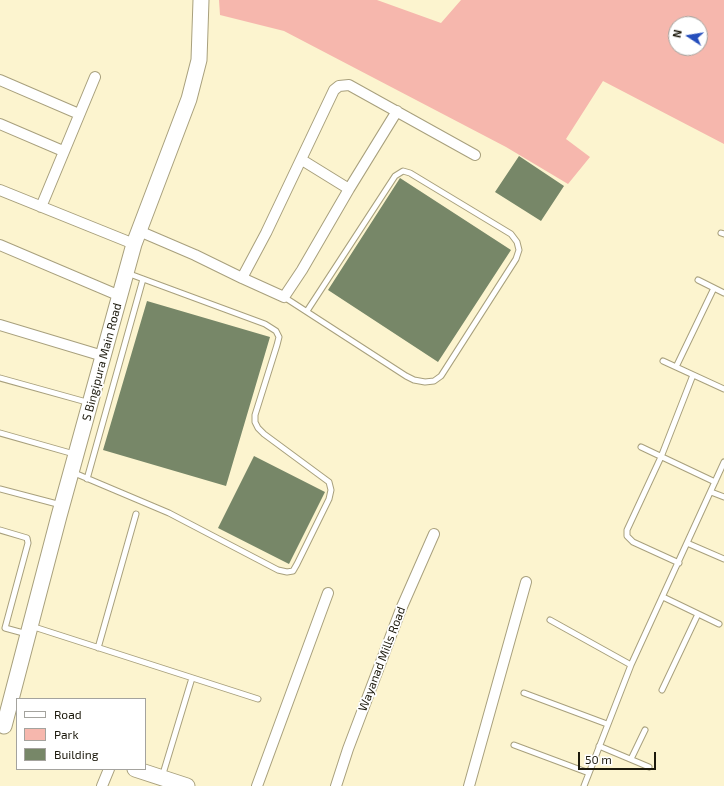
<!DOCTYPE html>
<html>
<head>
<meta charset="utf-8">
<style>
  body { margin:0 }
  #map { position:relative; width:724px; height:786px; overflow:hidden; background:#fcf4cf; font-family:"Exo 2",sans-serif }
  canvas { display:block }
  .legend { position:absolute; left:16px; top:698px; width:130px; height:72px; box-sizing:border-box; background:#fff; border:1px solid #a4a39e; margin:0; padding:5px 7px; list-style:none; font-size:12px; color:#1c190c }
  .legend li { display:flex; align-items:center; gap:8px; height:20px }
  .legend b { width:20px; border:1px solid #a4a39e }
  .north { position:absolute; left:668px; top:16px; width:40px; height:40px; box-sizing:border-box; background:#fff; border:1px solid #a4a39e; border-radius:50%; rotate:282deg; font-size:11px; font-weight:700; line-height:16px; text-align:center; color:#1c190c }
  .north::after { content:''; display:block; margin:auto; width:14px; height:18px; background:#254ebc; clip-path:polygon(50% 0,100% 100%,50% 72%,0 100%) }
  .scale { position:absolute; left:578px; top:752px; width:78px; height:18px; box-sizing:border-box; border:2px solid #1c190c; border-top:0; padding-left:5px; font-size:12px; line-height:14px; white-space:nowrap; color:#1c190c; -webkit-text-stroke:3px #fff; paint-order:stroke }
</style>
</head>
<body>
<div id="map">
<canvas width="724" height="786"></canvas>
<ul class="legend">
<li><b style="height:5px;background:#fff"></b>Road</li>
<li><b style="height:11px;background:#f6b7ad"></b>Park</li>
<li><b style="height:11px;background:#778768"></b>Building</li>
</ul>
<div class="north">N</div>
<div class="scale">50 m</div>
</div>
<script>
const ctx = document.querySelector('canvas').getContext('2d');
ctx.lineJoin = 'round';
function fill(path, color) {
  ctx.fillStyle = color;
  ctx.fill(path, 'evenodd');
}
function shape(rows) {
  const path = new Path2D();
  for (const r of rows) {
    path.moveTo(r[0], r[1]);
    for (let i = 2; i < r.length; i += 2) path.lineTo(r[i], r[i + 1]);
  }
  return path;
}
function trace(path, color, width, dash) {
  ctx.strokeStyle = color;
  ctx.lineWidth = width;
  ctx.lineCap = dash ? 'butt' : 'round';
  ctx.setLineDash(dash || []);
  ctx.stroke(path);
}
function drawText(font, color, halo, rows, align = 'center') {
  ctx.font = font + ' "Exo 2",sans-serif';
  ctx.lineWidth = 3.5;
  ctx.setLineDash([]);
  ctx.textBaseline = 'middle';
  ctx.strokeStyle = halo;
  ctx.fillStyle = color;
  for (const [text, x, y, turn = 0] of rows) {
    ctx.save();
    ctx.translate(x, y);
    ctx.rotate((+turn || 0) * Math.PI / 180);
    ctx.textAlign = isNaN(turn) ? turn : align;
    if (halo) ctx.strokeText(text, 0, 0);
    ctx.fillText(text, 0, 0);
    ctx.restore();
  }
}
fill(shape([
  [219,0,377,0,441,23,461,0,724,0,724,144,603,81,566,139,590,157,568,184,506,147,284,31,220,15],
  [676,24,700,24,700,48,676,48]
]), '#f6b7ad');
fill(shape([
  [519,156,564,186,541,221,495,192],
  [400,178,511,250,438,362,328,290],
  [147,301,270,337,226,486,103,450],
  [254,456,325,492,289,564,218,528]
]), '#778768');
const lane = shape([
  [721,233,724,234],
  [698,280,724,293],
  [284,297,406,376,414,380,425,382,434,381,441,376,516,259,519,250,517,242,511,234,410,173,403,171,395,176,307,311],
  [663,361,724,389],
  [676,367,714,288],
  [0,378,90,403],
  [0,433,74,454],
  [641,447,715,482],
  [72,472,169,513,278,570,287,572,293,571,297,564,329,499,331,490,329,482,264,434,258,428,255,422,255,415,277,345,279,337,276,331,265,324,127,273],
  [87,479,143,279],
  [0,489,61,505],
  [711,492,724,497],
  [0,530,27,538,28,543,5,628,27,634],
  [687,543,724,559],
  [679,563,633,542,627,536,627,530,661,457,693,375],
  [663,597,719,624],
  [550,620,631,665],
  [31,626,258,699],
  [98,648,136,514],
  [662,690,698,614],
  [524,693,607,724],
  [514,745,589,773],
  [599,746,649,767],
  [631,759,645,730],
  [162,777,192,678],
  [584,786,631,665,724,462]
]);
const street = shape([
  [0,80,79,114],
  [0,124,63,151],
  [349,189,397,111],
  [0,190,134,244],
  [41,207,95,77],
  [139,231,195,255,242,278,266,233,334,90,339,86,349,85,475,155],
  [0,245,120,296],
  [242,278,284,297,302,270,349,189,302,160],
  [0,325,103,356],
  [102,786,109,769],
  [257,786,328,593],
  [336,786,348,749,401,609,434,534],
  [469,786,526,582]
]);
const secondary = shape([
  [4,726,59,516,134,244,189,99,199,60,201,0],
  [135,769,187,786]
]);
trace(lane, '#a8a07d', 7);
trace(street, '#a8a07d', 12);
trace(secondary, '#a8a07d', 17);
trace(lane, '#fff', 5);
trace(street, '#fff', 10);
trace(secondary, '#fff', 15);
drawText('12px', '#1c190c', '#fff', [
  ["S Bingipura Main Road",102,362,-75],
  ["Wayanad Mills Road",382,659,-69]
]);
</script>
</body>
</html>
